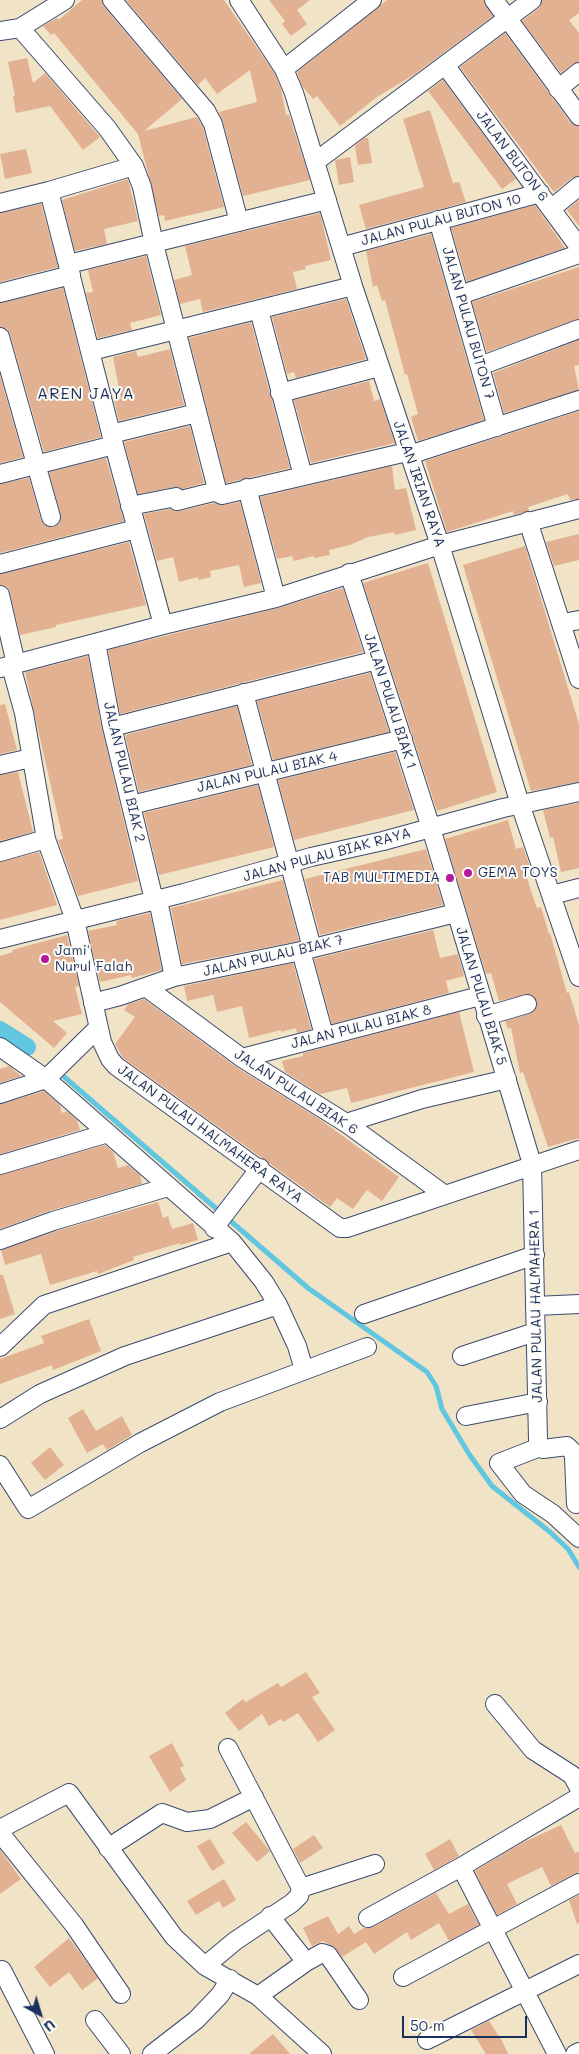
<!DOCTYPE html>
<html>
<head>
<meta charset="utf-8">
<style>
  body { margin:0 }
  #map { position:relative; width:579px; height:2054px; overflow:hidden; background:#f1e3c6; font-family:Mali,sans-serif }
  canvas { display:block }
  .north { position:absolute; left:15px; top:1989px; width:50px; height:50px; -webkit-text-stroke:4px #fdfcf7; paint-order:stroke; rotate:141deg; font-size:14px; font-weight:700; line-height:20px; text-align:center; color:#1b2f5e }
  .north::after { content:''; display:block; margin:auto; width:18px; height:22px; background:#1b2f5e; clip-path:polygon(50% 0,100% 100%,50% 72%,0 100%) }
  .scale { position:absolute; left:402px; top:2016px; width:125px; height:22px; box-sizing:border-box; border:2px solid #1b2f5e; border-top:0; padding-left:6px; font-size:15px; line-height:18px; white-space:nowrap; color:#1b2f5e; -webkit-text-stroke:4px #fdfcf7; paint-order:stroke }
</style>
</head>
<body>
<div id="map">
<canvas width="579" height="2054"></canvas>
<div class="north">U</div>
<div class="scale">50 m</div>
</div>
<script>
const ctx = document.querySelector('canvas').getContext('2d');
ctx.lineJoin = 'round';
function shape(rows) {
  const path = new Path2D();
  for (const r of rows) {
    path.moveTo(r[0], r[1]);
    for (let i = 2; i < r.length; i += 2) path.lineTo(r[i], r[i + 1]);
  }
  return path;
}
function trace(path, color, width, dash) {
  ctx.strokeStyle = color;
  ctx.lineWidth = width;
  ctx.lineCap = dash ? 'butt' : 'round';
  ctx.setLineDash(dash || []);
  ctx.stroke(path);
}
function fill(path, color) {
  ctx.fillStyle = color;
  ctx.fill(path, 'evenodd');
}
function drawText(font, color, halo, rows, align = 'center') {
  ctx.font = font + ' Mali,sans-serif';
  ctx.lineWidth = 4;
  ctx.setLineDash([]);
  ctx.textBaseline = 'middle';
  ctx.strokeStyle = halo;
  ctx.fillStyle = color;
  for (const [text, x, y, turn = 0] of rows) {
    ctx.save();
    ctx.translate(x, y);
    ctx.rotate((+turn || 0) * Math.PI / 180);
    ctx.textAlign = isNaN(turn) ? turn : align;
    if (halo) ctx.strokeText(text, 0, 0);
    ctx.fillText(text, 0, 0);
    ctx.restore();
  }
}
trace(shape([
  [62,1075,308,1288,427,1372,436,1386,442,1409,469,1454,492,1486,550,1532,568,1549,579,1567]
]), '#61c6df', 5);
trace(shape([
  [0,1030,27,1047]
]), '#61c6df', 18);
fill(shape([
  [82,0,102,0,104,7,182,99,144,131,197,117,203,128,224,207,165,221,164,215,159,216,138,134,54,33,51,35,43,26,57,18,59,20],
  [126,0,224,0,275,74,281,89,286,115,289,115,310,180,243,196,223,121,219,112,257,102,250,70,217,94,205,78,198,85],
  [269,0,310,0,297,10,307,24,291,36,282,24,285,21],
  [387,0,484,0,493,16,415,74,377,97,340,126,317,96,313,99,302,86,297,72],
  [542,0,579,0,579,13,569,20,579,33,579,62,572,64,561,73,522,21,539,8],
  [505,33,570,122,579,126,579,176,572,178,554,192,460,67],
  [27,58,33,83,45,73,100,137,83,150,50,106,16,113,13,96,15,96,8,62],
  [443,80,516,179,502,189,428,91],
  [430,110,453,183,459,182,466,202,366,229,359,205,424,187,403,119],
  [364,138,368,138,372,163,358,165,355,146],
  [26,149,32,173,5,179,0,154],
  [350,157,354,182,339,185,335,160],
  [128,179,138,221,104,229,107,244,75,251,62,200],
  [579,200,579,226,567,210],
  [41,204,58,267,0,282,0,213],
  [535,205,565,248,467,282,451,228],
  [320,213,331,260,305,266,306,269,293,272,297,289,203,312,200,299,180,304,174,280,192,275,185,246],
  [431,234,484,420,418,441,411,417,418,414,407,374,405,375,385,300,382,301,377,285,373,287,366,251],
  [146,256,161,315,130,323,132,330,98,338,86,293,93,292,88,270],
  [579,267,579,319,487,352,472,302],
  [63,288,101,437,44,452,10,334,7,329,0,327,0,303],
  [346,299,366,359,296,378,294,372,287,374,272,317],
  [251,322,290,468,226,483,189,338],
  [579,340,579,365,574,366,579,390,504,413,493,373],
  [170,349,184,405,119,421,114,400,121,399,113,357,136,351,138,357],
  [0,376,23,457,0,463],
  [369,381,374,401,380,399,395,443,311,463,294,400],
  [579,411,579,499,570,500,568,494,528,507,529,511,514,515,513,511,447,532,425,461],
  [190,426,204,483,182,489,174,487,138,494,124,442],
  [106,458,124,521,0,553,0,484,29,478,41,520,48,527,53,527,59,524,61,515,49,472],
  [392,466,395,490,406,488,416,530,395,535,394,532,368,537,350,545,329,550,330,555,314,558,314,556,294,561,292,556,277,559,260,497],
  [240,502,261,583,244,587,239,565,210,571,211,577,198,580,198,577,179,582,173,557,157,561,144,514,170,509,180,511,214,503,224,505],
  [579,534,579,560,554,566,546,542],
  [129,542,146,605,56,625,56,627,20,635,10,593,7,587,0,585,0,574],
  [525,546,579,724,579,782,531,791,463,565],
  [428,563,497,792,437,811,363,583],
  [343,588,363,652,120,714,108,650,278,608],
  [88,656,102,729,138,881,78,896,58,840,63,839,25,672],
  [370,673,389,732,273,760,257,701],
  [5,704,17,750,0,754,0,705],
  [237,706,252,765,139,792,125,735],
  [395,752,414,810,294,840,278,780],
  [18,772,33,832,0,841,0,775],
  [258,785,274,847,159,875,144,813],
  [579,803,579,868,561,872,553,837,550,838,543,810],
  [508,820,516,849,523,847,530,867,524,868,532,894,537,908,541,907,549,934,550,933,567,993,569,992,579,1025,579,1138,548,1147,523,1072,520,1073,511,1028,508,1029,505,1021,534,1012,537,1001,529,994,499,1001,491,973,487,974,485,971,445,839],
  [426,849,443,905,320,935,305,879],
  [39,852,57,905,0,920,0,862],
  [283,880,299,941,182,964,171,908],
  [150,913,162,970,132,978,131,975,100,982,88,931,117,925,116,921],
  [433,930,440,958,458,954,464,976,446,981,449,993,332,1024,314,959],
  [67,935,79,986,75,987,82,1014,53,1021,67,1033,54,1048,0,1002,0,956,13,952,12,950],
  [293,963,311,1029,297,1033,296,1028,281,1032,281,1030,249,1038,242,1006,217,1012,213,995,187,1001,184,986],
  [144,999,236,1067,318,1118,399,1177,382,1201,367,1190,353,1209,337,1198,330,1207,123,1058,115,1044,135,1017,124,1010,128,1004],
  [459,1012,474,1072,351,1103,347,1088,320,1094,285,1072,282,1061,303,1056,303,1053],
  [9,1066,21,1076,0,1083,0,1069],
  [44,1091,60,1105,62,1113,67,1111,77,1120,80,1130,0,1154,0,1104],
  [105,1145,113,1152,118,1168,128,1165,140,1175,142,1184,49,1211,0,1229,0,1175],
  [158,1202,163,1218,168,1216,172,1229,193,1223,198,1240,180,1245,180,1243,133,1257,134,1260,98,1274,97,1271,50,1285,41,1254,5,1265,1,1250,56,1231],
  [0,1275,3,1275,15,1314,0,1319],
  [89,1319,101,1351,53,1370,52,1365,0,1384,0,1359,44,1343,41,1336],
  [83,1409,96,1431,122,1416,132,1435,107,1450,103,1444,87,1453,68,1418],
  [50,1447,64,1465,45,1480,31,1463],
  [306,1672,320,1693,312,1697,335,1730,318,1742,298,1713,283,1722,281,1719,269,1726,262,1714,239,1731,225,1713,243,1699,246,1702,278,1683,281,1687],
  [172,1743,184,1766,180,1768,186,1780,170,1792,149,1756],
  [246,1822,270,1851,257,1862,232,1833],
  [561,1825,575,1853,579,1851,579,1872,551,1886,542,1867,507,1884,517,1904,497,1915,475,1871,522,1843],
  [314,1835,323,1848,300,1863,293,1849],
  [210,1839,225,1863,212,1871,197,1846],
  [450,1839,459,1856,434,1870,425,1854],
  [0,1850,21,1879,0,1894],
  [224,1879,236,1900,223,1908,219,1901,196,1915,187,1901],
  [436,1893,449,1914,468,1904,479,1925,449,1941,439,1923,411,1940,407,1932,374,1954,366,1942,342,1957,336,1949,323,1941,312,1946,303,1928,328,1916,338,1934,349,1926,354,1934,364,1928,373,1927],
  [579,1895,579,1923,577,1924,569,1900],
  [69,1938,98,1978,82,1990,69,1972,50,1987,34,1967],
  [489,2021,502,2041,508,2054,486,2054,471,2030],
  [273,2034,290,2054,249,2054]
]), '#e2b192');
const minor = shape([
  [112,0,206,111,213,124,239,222],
  [239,0,284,69,294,93,353,286,440,545,520,804,579,977],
  [494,0,579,116],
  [20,28,107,128,134,166,142,187,154,244,218,493,222,495,407,452],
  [0,31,20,28,65,0],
  [445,65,579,247],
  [284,69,372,0],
  [558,89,579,72],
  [315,162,532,0],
  [49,191,134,166],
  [0,203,49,191,114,445,163,625],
  [551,209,579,186],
  [438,220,497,427],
  [341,247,540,193],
  [69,264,327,200],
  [0,293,71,275],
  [460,295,579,254],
  [259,310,303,476],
  [0,337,51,517],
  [91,351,353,286],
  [480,366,579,329],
  [280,393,379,367],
  [111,434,197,413],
  [409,455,579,400],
  [0,474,114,445],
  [247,488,276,598],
  [130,506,176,497,177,501,217,491],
  [528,521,579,679],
  [0,564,136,529],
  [349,573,431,828,532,1164,538,1440,540,1447],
  [0,595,16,664],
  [563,623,579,620],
  [96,643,112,727,154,900],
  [11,666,24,713,46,839,75,920,102,1042,110,1059,116,1066,340,1228,347,1228,579,1150],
  [0,668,163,625,276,598,440,545,579,509],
  [244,693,312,948],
  [112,727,377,660],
  [0,765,31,758],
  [131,805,403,739],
  [0,852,46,839],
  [552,895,579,888],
  [158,900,174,977],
  [0,939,184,893,311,857,383,841,503,808,579,792],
  [301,951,324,1035],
  [147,988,242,1058,346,1123,445,1195],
  [93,1003,120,996,174,977,301,951,456,913],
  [486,1016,527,1004],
  [0,1047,46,1079,232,1242,264,1282,278,1305,125,1356,40,1394,0,1419],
  [242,1058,480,996],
  [46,1079,98,1028],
  [0,1094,46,1079],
  [346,1123,422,1099,507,1079],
  [0,1165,108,1133],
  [214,1228,260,1168],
  [0,1240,53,1221,168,1187],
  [278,1305,297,1346,304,1370],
  [535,1306,579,1304],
  [364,1314,535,1255],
  [0,1347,44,1305,232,1242],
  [462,1356,535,1332],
  [466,1416,538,1402],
  [0,1465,28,1509,140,1443,220,1402,367,1347],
  [576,1504,574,1458,573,1452,567,1446,543,1449,540,1447,499,1463,523,1494,553,1514,579,1538],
  [495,1704,533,1750,572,1775,579,1788],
  [0,1829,69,1793,174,1937,205,1966,258,1996,322,2054],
  [0,1833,74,1925,121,1994],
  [108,1848,162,1813,187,1822,210,1819,254,1797],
  [461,1867,557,2054],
  [301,1888,375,1864],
  [270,1916,306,1962],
  [368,1918,461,1867,579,1797],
  [205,1966,235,1941,292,1903,299,1896,301,1888,228,1748],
  [2,1970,45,2054],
  [403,1977,579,1883],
  [258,1996,306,1962,322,1953,328,1955,359,2000],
  [95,2020,121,2054],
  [427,2040,579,1964],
  [152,2054,196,2020,220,1995,230,1979],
  [575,2054,579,2052]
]);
trace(minor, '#3b4a6e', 20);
trace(minor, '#fff', 18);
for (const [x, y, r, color] of [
  [468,873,5,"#b5179e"],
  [450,878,5,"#b5179e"],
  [45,959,5,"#b5179e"]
]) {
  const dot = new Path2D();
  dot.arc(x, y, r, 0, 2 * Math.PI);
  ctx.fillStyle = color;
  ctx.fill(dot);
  trace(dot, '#fdfcf7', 2);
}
drawText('14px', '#1b2f5e', '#fdfcf7', [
  ["JALAN BUTON 6",512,156,53],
  ["JALAN PULAU BUTON 10",441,220,-15],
  ["JALAN PULAU BUTON 7",468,323,74],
  ["JALAN IRIAN RAYA",419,484,71],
  ["JALAN PULAU BIAK 1",390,701,72],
  ["JALAN PULAU BIAK 2",124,772,77],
  ["JALAN PULAU BIAK 4",267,772,-13],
  ["JALAN PULAU BIAK RAYA",327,855,-15],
  ["JALAN PULAU BIAK 7",273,956,-13],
  ["JALAN PULAU BIAK 5",481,996,73],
  ["JALAN PULAU BIAK 8",361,1027,-14],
  ["JALAN PULAU BIAK 6",296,1092,33],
  ["JALAN PULAU HALMAHERA RAYA",210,1134,36],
  ["JALAN PULAU HALMAHERA 1",536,1306,-91]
]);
drawText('14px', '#1b2f5e', '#fdfcf7', [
  ["GEMA TOYS",478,873],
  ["TAB MULTIMEDIA",440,878,"right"],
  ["Jami'",55,951],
  ["Nurul Falah",55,967]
], 'left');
ctx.letterSpacing = '1px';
drawText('16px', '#1b2f5e', '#fdfcf7', [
  ["AREN JAYA",86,394]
]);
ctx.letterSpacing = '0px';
</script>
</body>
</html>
